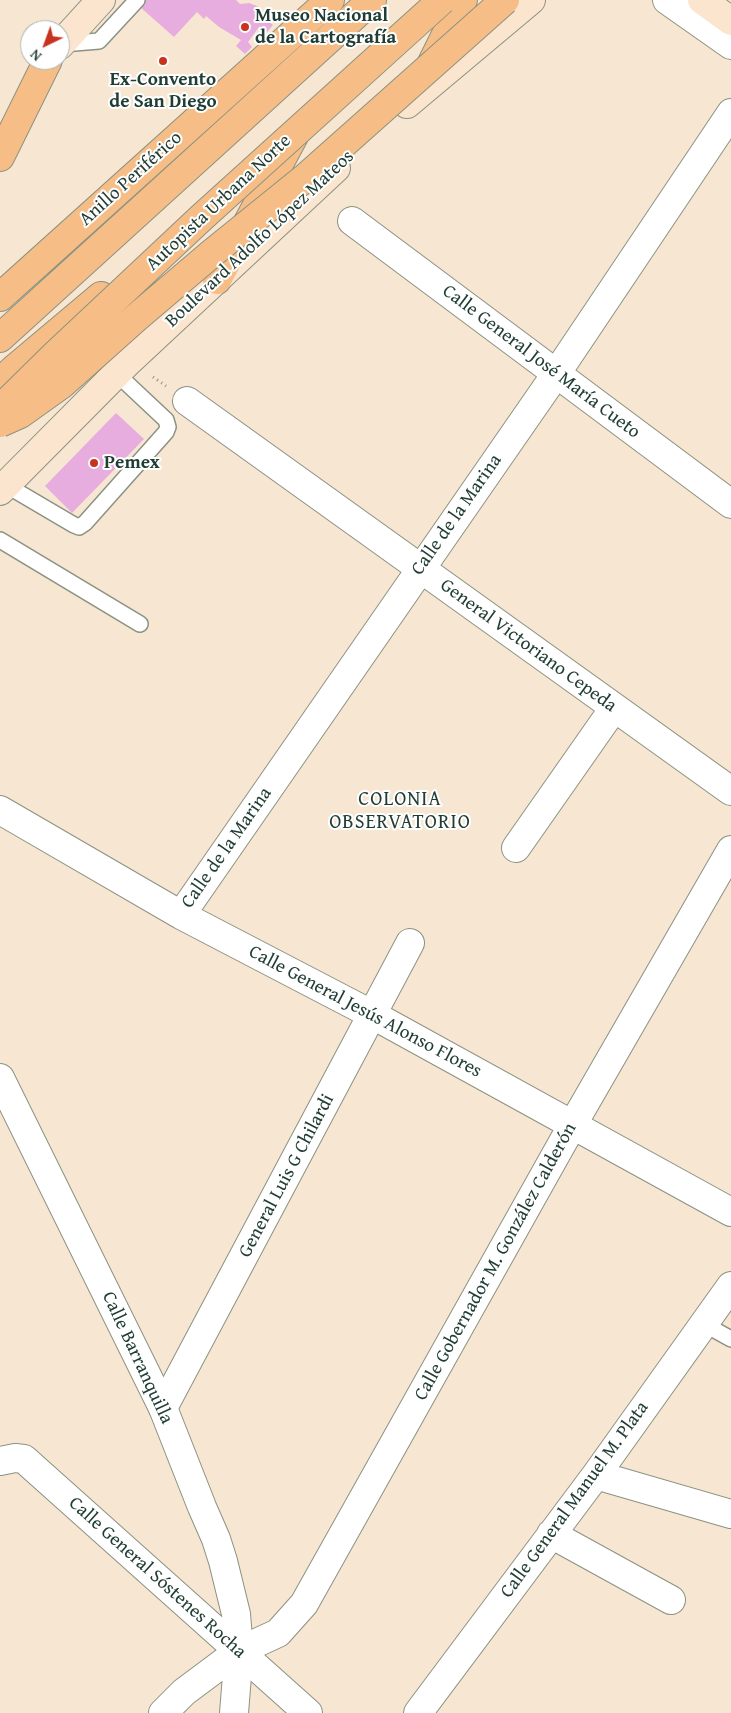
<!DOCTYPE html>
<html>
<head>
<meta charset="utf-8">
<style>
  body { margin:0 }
  #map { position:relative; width:731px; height:1713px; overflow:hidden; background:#f7e6d1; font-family:"Gentium Book Plus",serif }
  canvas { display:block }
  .north { position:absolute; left:20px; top:20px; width:50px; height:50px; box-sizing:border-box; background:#fff; border:1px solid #a5b1ae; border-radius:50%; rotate:222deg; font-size:14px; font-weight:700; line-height:20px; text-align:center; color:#1f3d34 }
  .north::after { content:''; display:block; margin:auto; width:18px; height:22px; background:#c8321e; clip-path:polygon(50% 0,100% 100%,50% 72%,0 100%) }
</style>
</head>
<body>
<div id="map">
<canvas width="731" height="1713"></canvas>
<div class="north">N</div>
</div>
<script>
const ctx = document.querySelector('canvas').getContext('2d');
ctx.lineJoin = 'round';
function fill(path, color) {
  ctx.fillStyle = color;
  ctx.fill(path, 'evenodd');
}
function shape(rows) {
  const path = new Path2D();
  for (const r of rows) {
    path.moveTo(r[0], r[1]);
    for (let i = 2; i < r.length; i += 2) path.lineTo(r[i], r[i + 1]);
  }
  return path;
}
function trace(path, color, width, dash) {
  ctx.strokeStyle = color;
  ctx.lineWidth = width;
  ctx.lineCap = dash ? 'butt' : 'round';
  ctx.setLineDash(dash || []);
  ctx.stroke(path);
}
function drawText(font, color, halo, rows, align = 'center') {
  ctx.font = font + ' "Gentium Book Plus",serif';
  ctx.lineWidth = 4;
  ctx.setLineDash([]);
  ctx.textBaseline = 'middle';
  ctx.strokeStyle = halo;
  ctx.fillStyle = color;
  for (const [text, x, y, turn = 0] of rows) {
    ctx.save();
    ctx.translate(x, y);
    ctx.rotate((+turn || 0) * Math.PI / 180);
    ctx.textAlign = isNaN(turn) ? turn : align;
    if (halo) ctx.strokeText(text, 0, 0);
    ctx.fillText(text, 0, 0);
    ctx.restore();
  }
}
fill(shape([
  [146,0,236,0,240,4,249,3,257,6,264,18,273,25,267,32,259,27,248,42,252,47,245,54,236,46,241,40,219,27,206,16,204,19,197,12,174,37,140,7],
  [116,413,144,439,72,513,45,486]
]), '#e7addf');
const service = shape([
  [62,44,99,41,137,0],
  [6,485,74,525,79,527,85,523,166,432,168,427,166,420,117,374],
  [0,540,140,624],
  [704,1324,731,1339]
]);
const minor = shape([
  [667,0,731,45],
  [352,221,731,504],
  [187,401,731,791],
  [0,810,181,915,373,1015,731,1212],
  [516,848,614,708],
  [181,915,556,374,731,113],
  [163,1408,410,943],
  [596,1475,731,1514],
  [551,1534,671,1600],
  [163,1713,184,1692,239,1651,278,1633,304,1604,573,1124,731,850],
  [234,1713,239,1651],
  [418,1713,596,1475,731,1286]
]);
const tertiary = shape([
  [0,1078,163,1408,202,1507,216,1539,223,1561,236,1614,239,1651],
  [0,1461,15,1458,24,1459,308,1713]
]);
const secondary = shape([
  [702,0,731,21],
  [60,45,101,0],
  [407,104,531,0],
  [0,491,129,361,336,168]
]);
const motorway = shape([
  [430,67,463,0],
  [0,157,48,60],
  [217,280,294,136],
  [0,297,330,0],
  [0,338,372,0],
  [0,383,13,370,101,296]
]);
trace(service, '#8b9282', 18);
trace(minor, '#8b9282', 30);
trace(tertiary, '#8b9282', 30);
trace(secondary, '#8b9282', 30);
trace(motorway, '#8b9282', 30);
trace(shape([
  [153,377,166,386]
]), '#8b9282', 3, [1, 4]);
trace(service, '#fff', 15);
trace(minor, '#fff', 28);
trace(tertiary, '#fff', 28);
trace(secondary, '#fbe5cf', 28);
trace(motorway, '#f6be86', 28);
const motorwayBridge = shape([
  [0,409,54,356,201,218,442,0],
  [0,423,20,414,62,384,137,317,211,254,305,178,505,0]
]);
trace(motorwayBridge, '#8b9282', 30, []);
trace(motorwayBridge, '#f6be86', 28);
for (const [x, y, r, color] of [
  [245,27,5,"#c8321e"],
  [163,61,5,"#c8321e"],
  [94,463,5,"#c8321e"]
]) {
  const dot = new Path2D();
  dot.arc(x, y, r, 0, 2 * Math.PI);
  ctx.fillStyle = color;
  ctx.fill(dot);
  trace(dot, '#fff', 2);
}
drawText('bold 19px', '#1f3d34', '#fff', [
  ["Museo Nacional",255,16],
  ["de la Cartografía",255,38],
  ["Ex-Convento",163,80,"center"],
  ["de San Diego",163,102,"center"],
  ["Pemex",104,463]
], 'left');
drawText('19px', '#1f3d34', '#fff', [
  ["Anillo Periférico",131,179,-42],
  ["Autopista Urbana Norte",219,203,-43],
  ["Boulevard Adolfo López Mateos",260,239,-43],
  ["Calle General José María Cueto",541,362,37],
  ["Calle de la Marina",457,515,-55],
  ["General Victoriano Cepeda",528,646,36],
  ["Calle de la Marina",227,848,-55],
  ["Calle General Jesús Alonso Flores",365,1012,28],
  ["General Luis G Chilardi",287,1176,-62],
  ["Calle Gobernador M. González Calderón",496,1262,-61],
  ["Calle Barranquilla",137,1358,65],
  ["Calle General Manuel M. Plata",575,1500,-54],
  ["Calle General Sóstenes Rocha",157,1578,42]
]);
ctx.letterSpacing = '1px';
drawText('20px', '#1f3d34', '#fff', [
  ["COLONIA",400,800],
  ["OBSERVATORIO",400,823]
]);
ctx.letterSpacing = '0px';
</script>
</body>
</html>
